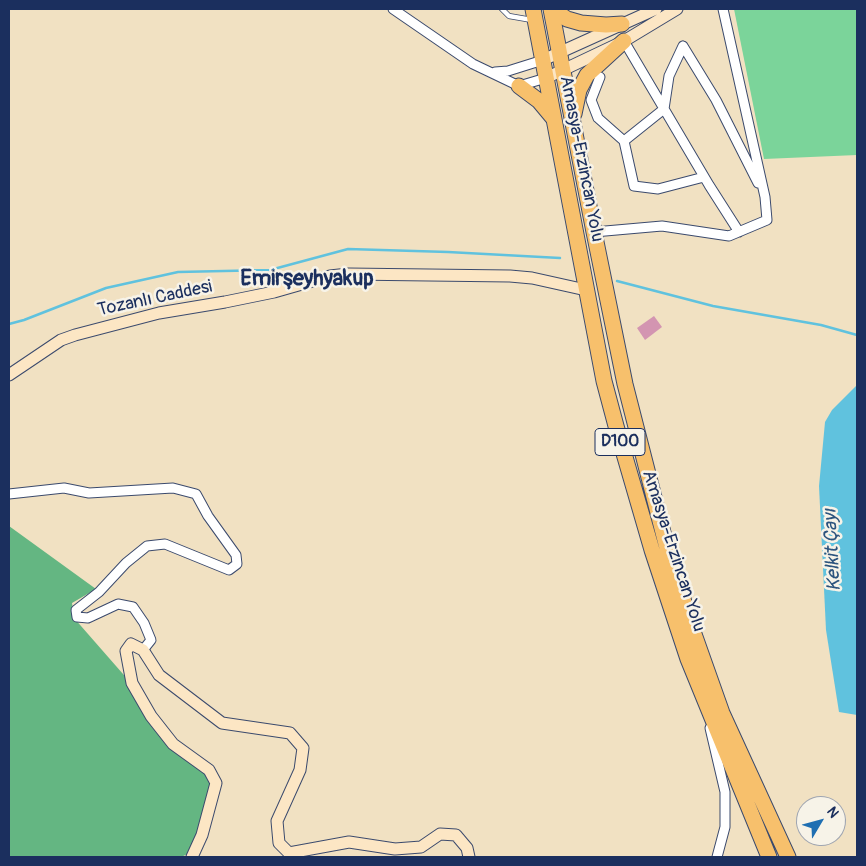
<!DOCTYPE html>
<html>
<head>
<meta charset="utf-8">
<style>
  body { margin:0 }
  #map { position:relative; width:866px; height:866px; overflow:hidden; background:#f1e1c2; font-family:Pangolin,sans-serif }
  canvas { display:block }
  .frame { position:absolute; inset:0; border:10px solid #1b2f5e; pointer-events:none }
  .north { position:absolute; left:796px; top:796px; width:50px; height:50px; box-sizing:border-box; background:#f7f3e8; border:1px solid #9fa5b1; border-radius:50%; rotate:53deg; font-size:14px; font-weight:700; line-height:20px; text-align:center; color:#1b2f5e }
  .north::after { content:''; display:block; margin:auto; width:18px; height:22px; background:#1f6fb2; clip-path:polygon(50% 0,100% 100%,50% 72%,0 100%) }
</style>
</head>
<body>
<div id="map">
<canvas width="866" height="866"></canvas>
<div class="frame"></div>
<div class="north">N</div>
</div>
<script>
const ctx = document.querySelector('canvas').getContext('2d');
ctx.lineJoin = 'round';
function fill(path, color) {
  ctx.fillStyle = color;
  ctx.fill(path, 'evenodd');
}
function shape(rows) {
  const path = new Path2D();
  for (const r of rows) {
    path.moveTo(r[0], r[1]);
    for (let i = 2; i < r.length; i += 2) path.lineTo(r[i], r[i + 1]);
  }
  return path;
}
function trace(path, color, width, dash) {
  ctx.strokeStyle = color;
  ctx.lineWidth = width;
  ctx.lineCap = dash ? 'butt' : 'round';
  ctx.setLineDash(dash || []);
  ctx.stroke(path);
}
function drawText(font, color, halo, rows, align = 'center') {
  ctx.font = font + ' Pangolin,sans-serif';
  ctx.lineWidth = 5;
  ctx.setLineDash([]);
  ctx.textBaseline = 'middle';
  ctx.strokeStyle = halo;
  ctx.fillStyle = color;
  for (const [text, x, y, turn = 0] of rows) {
    ctx.save();
    ctx.translate(x, y);
    ctx.rotate((+turn || 0) * Math.PI / 180);
    ctx.textAlign = isNaN(turn) ? turn : align;
    if (halo) ctx.strokeText(text, 0, 0);
    ctx.fillText(text, 0, 0);
    ctx.restore();
  }
}
fill(shape([
  [734,9,857,9,857,155,764,159]
]), '#7bd49a');
fill(shape([
  [9,526,96,589,72,603,74,618,130,682,171,744,211,779,196,837,190,853,181,857,9,857]
]), '#64b682');
fill(shape([
  [857,385,857,715,839,712,826,630,819,486,825,422,832,410]
]), '#60c2de');
trace(shape([
  [617,281,713,306,821,325,857,335],
  [9,324,24,320,106,288,178,272,270,270,348,249,448,252,560,258]
]), '#60c2de', 2.5);
fill(shape([
  [654,316,662,327,645,340,637,328]
]), '#d395b1');
const lane = shape([
  [502,9,509,16,532,20]
]);
const street = shape([
  [393,9,473,64,519,86,546,78],
  [624,41,709,185,739,232],
  [683,46,669,76,664,109,624,141,634,186,658,189,704,177],
  [683,46,716,100,758,183],
  [495,72,508,71,543,60],
  [600,77,591,100,598,118,624,141],
  [594,232,662,226,729,236,767,220,765,197,723,9],
  [9,494,64,488,89,493,173,488,196,494,208,516,236,555,237,564,229,570,165,544,147,546,126,563,99,592,76,610,77,617,88,618,118,604,133,607,144,623,151,640,143,650],
  [710,728,725,792,725,827,717,857]
]);
const secondary = shape([
  [543,60,656,9],
  [546,78,624,41,677,9],
  [9,375,61,340,75,335,159,313,225,302,274,292,330,276,348,274,510,276,532,278,586,290],
  [192,857,202,835,216,783,209,770,173,744,151,716,132,683,126,651,131,644,143,650,159,675,222,723,290,733,303,748,300,770,277,821,279,843,289,853,349,842,395,849,421,847,440,834,456,835,467,848,469,857]
]);
const highway = shape([
  [533,9,604,381,616,426,652,550,688,659,769,857],
  [551,9,594,232,625,384,667,548,694,634,722,713,788,857],
  [552,9,567,19,581,23,606,25,622,24],
  [519,86,539,101,554,119],
  [574,114,579,90,587,75,624,41]
]);
trace(lane, '#3b4a6d', 6);
trace(street, '#3b4a6d', 11);
trace(secondary, '#3b4a6d', 13);
trace(highway, '#3b4a6d', 17);
trace(lane, '#fff', 4.5);
trace(street, '#fff', 9);
trace(secondary, '#fce6c4', 11);
trace(highway, '#f7c06c', 15);
for (const [x, y, w] of [
  [620,442,50]
]) {
  const box = new Path2D();
  box.roundRect(x - w / 2, y - 13.5, w, 27, 4);
  ctx.fillStyle = '#f7f3e8';
  ctx.fill(box);
  trace(box, '#1b2f5e', 1);
}
drawText('bold 16px', '#1b2f5e', null, [
  ["D100",620,442]
]);
drawText('18px', '#1b2f5e', '#f7f3e8', [
  ["Amasya-Erzincan Yolu",581,159,79],
  ["Tozanlı Caddesi",155,299,-12],
  ["Amasya-Erzincan Yolu",673,551,72]
]);
drawText('italic 19px', '#2c547e', '#f7f3e8', [
  ["Kelkit Çayı",833,550,-93]
]);
drawText('bold 22px', '#1b2f5e', '#f7f3e8', [
  ["Emirşeyhyakup",307,279]
]);
</script>
</body>
</html>
